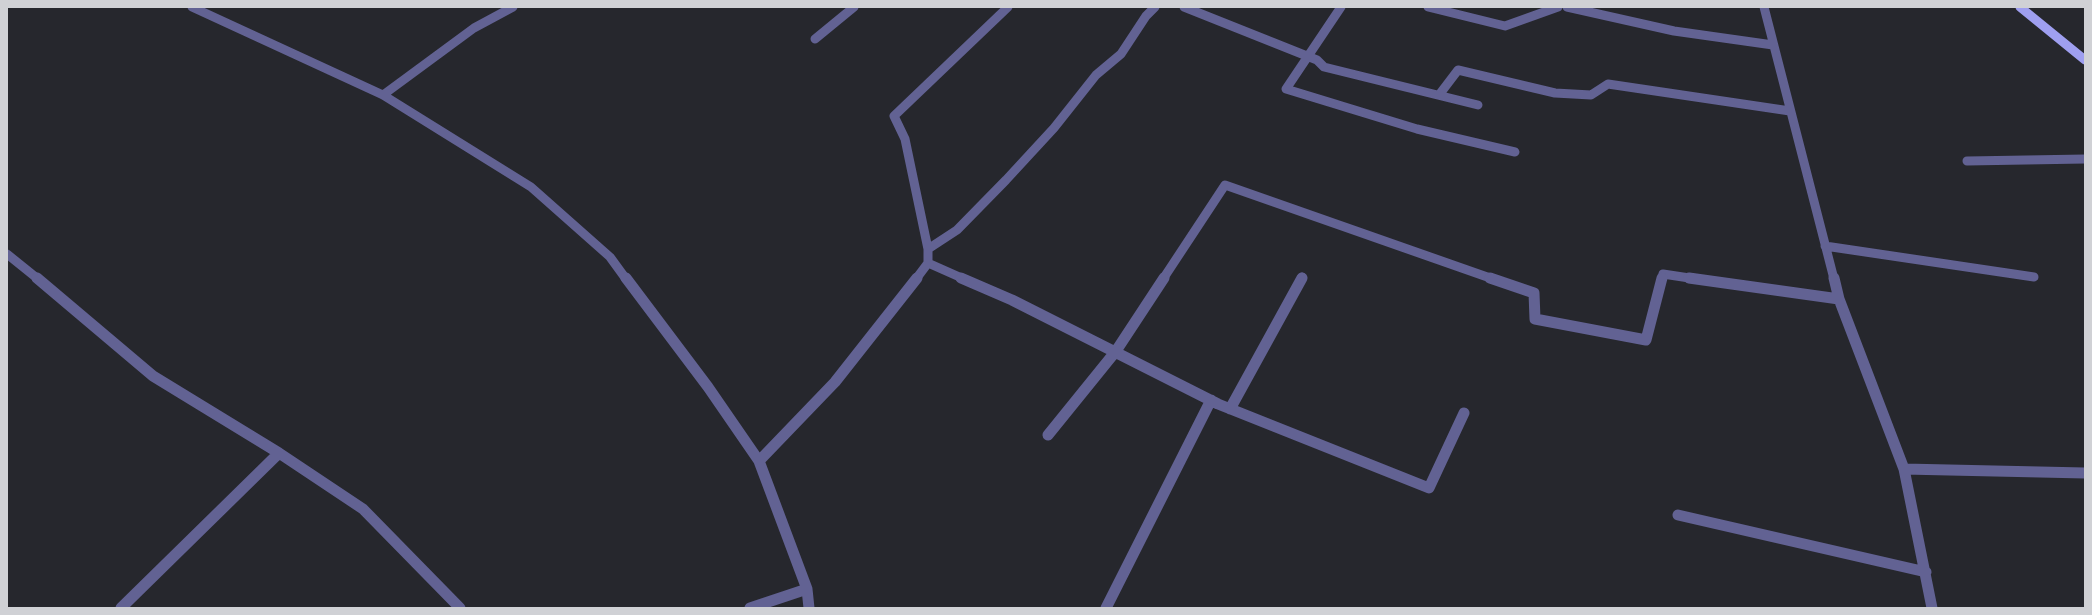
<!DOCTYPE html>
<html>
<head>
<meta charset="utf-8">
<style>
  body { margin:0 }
  #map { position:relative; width:2092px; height:615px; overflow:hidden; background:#26272d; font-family:Mulish,sans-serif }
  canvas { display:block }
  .frame { position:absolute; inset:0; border:8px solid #d0d1d5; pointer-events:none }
</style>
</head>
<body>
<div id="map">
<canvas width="2092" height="615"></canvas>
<div class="frame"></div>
</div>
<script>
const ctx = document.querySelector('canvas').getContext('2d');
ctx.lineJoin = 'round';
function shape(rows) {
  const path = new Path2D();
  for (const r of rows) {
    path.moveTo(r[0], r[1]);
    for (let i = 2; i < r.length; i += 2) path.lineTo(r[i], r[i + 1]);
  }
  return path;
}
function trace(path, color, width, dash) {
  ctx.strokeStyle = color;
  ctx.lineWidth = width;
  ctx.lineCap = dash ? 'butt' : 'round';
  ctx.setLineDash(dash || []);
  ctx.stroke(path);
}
trace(shape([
  [192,7,383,95,531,187,610,257,626,279],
  [1184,7,1317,60,1324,67,1478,105],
  [1341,7,1286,89,1417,129,1515,152],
  [1428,7,1505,26,1558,7],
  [1567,7,1674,31,1773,45],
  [1764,7,1834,279],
  [815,39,854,7],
  [383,95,474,28,513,7],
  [1439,95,1458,70,1555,93,1591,95,1608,84,1790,111],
  [1967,161,2085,159],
  [1825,246,2034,277],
  [928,249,957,230,1006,180,1054,128,1096,75,1121,54,1146,16,1155,7],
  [7,254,38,279],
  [928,263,964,279],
  [916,279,928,263,928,249,905,139,894,116,1008,7],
  [1163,279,1225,185,1493,279],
  [1301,279,1302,277],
  [1662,279,1663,274,1696,279]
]), '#626293', 9);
trace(shape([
  [37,278,153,376,279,453,363,509,460,608],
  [626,278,708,387,759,461,807,589,809,608],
  [961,278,1012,300,1218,404,1429,488,1464,413],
  [1490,278,1534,293,1535,319,1646,340,1662,278],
  [1689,278,1839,299],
  [1834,278,1839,299,1904,469,1932,608],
  [1230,409,1302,278],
  [1048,435,1116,351,1164,278],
  [759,461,835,382,917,278],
  [1904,469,2085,473],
  [1678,515,1926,572],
  [121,608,279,453],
  [750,608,807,589],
  [1106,608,1211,400]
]), '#626293', 11);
trace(shape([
  [2020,7,2085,60]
]), '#9f9ff0', 9);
</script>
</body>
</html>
